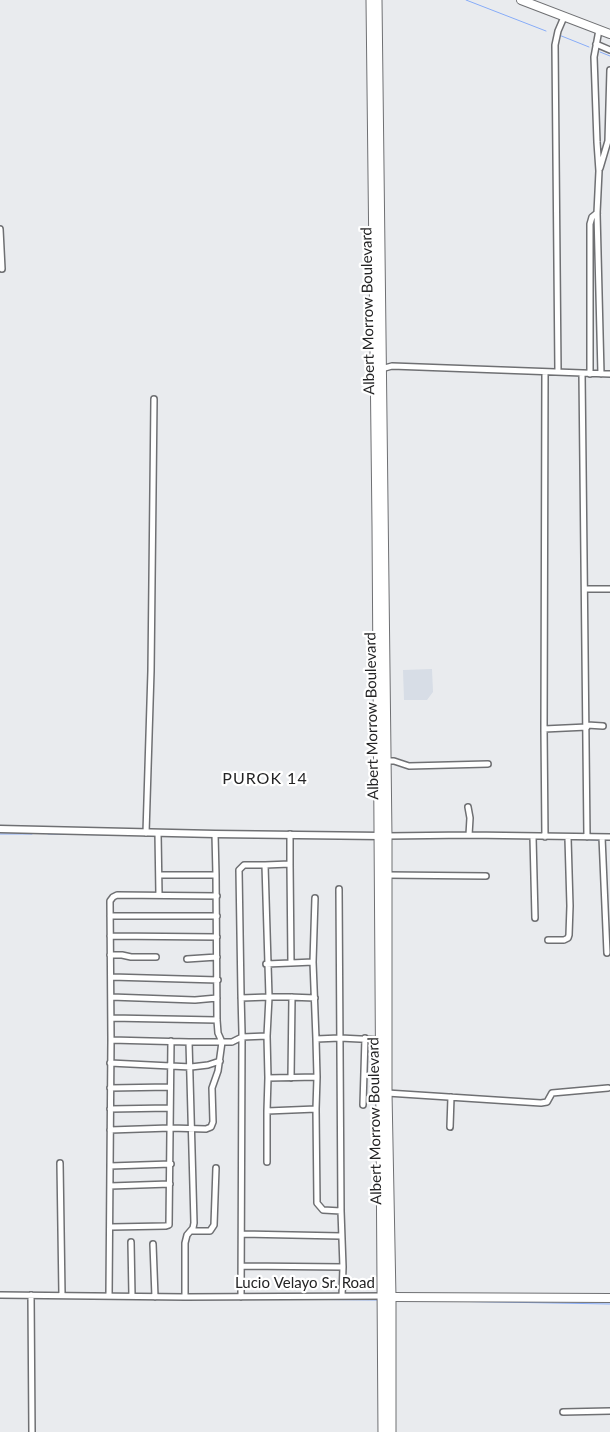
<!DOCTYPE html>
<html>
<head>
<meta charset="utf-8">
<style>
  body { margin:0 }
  canvas { display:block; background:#e9ebee }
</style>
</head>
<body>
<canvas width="610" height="1432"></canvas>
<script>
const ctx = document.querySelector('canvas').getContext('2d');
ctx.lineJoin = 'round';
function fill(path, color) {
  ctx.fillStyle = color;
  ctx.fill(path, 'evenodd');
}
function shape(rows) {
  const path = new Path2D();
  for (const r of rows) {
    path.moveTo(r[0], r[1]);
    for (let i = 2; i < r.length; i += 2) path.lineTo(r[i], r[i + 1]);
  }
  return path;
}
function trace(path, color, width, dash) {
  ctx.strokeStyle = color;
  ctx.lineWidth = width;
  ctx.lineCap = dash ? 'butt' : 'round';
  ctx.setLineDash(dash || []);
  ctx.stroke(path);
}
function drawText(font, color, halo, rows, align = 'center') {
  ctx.font = font + ' Lato,sans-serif';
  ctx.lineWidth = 4.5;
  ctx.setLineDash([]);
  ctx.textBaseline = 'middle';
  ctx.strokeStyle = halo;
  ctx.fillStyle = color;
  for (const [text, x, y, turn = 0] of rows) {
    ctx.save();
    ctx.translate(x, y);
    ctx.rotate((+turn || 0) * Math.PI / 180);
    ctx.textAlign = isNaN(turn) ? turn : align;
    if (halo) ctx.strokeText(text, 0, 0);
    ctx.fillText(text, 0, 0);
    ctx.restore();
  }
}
fill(shape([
  [432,669,433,692,427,700,404,700,403,670]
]), '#d7dde6');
trace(shape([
  [466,0,546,31],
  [559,35,589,47],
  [600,52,610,56],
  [0,834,32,834],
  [48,834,124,835],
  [498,838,519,838],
  [571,839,599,840],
  [605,840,610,840],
  [0,1298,27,1298],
  [277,1299,377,1300],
  [440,1301,610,1304]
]), '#87acf8', 1);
const minor = shape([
  [599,30,594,57,597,142,599,171,597,213,601,374],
  [596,44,610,50],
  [600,168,608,141,610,70],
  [0,229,2,269],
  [381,369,392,366,610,374],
  [545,372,544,729,545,837],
  [558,372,555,45,558,31,564,17],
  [582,373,587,837],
  [590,374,590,224,592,217,597,213],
  [586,589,610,589],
  [587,725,603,726],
  [544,729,587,727],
  [386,761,394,761,409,766,488,764],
  [468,807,470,818,469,835],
  [146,833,151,671,154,399],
  [158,833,159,895],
  [215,834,216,875],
  [290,834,290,864],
  [387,836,469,835,610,837],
  [533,837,535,918],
  [602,837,607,953],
  [265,865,290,864,291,963,313,962],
  [387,875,486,876],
  [315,898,313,962,316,1039,340,1038,380,1040],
  [110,916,217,916],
  [110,936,217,937],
  [548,940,564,940,568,938,569,935,570,906,568,838],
  [110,955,122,955,131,957,156,957],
  [187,959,217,957],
  [266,964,291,963],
  [111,977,218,980],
  [111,997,195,1000,217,998],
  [241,998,269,997,267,1036,242,1037,242,1033,241,994,239,870,244,865,265,865,269,997,289,997,315,998],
  [111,1018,217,1020],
  [267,1036,268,1078,317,1077,316,1039],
  [111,1040,189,1042,194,1223,193,1228,187,1235,185,1243,185,1297],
  [189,1042,232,1042,242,1037],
  [110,1063,191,1067,208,1065,220,1061],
  [268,1078,267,1111,316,1109,317,1077],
  [291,1078,292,997],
  [110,1088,170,1087],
  [387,1093,541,1103,547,1102,552,1093,608,1088],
  [363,1105,365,1038],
  [110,1109,170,1108],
  [316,1109,317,1203,323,1210,341,1211],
  [450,1127,451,1097],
  [110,1130,170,1128,206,1129,211,1127,213,1122,212,1088,218,1071,222,1042,218,1033,217,1020,216,875,160,875],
  [267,1162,267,1111],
  [60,1163,62,1295],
  [110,1166,171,1164],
  [110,1186,170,1184],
  [111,1227,166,1226,169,1225,171,1041],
  [191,1231,210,1231,214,1225,216,1168],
  [242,1234,341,1236],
  [131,1242,132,1296],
  [153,1244,155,1297],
  [242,1266,343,1267,341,1211,339,889],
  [0,1295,185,1297,383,1296],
  [31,1295,32,1432],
  [109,1296,111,1040,110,901,113,897,117,895,217,896],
  [342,1296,343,1267],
  [241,1297,242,1037],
  [563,1412,610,1411]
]);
const tertiary = shape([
  [0,829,215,834,381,836]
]);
const secondary = shape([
  [391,1297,610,1298]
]);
const primary = shape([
  [521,0,610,34]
]);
const trunk = shape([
  [371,0,377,526,383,1432],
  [377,0,387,836,387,1093,391,1297,391,1432]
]);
trace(minor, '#6f7073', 8);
trace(tertiary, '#6f7073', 9);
trace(secondary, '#6f7073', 10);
trace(primary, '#6f7073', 10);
trace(trunk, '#6f7073', 11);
trace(minor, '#fff', 5);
trace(tertiary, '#fff', 6);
trace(secondary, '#fff', 8);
trace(primary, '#fff', 8);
trace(trunk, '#fff', 9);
drawText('15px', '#242425', '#fff', [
  ["Albert Morrow Boulevard",368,311,-91],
  ["Albert Morrow Boulevard",372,716,-91],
  ["Albert Morrow Boulevard",375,1121,-91],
  ["Lucio Velayo Sr. Road",305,1283]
]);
ctx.letterSpacing = '1px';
drawText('16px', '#242425', '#fff', [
  ["PUROK 14",265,779]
]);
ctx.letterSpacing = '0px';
</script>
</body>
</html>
